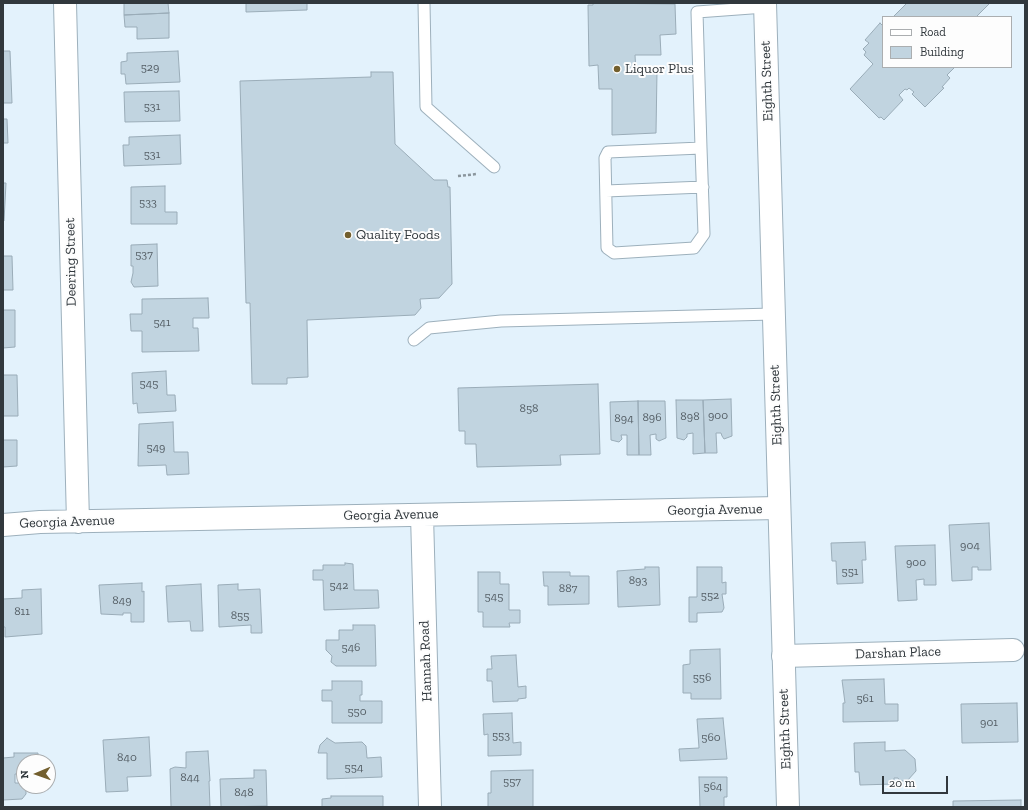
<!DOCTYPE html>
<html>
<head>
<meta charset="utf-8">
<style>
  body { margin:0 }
  #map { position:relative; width:1028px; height:810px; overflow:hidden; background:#e3f2fc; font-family:"Zilla Slab",serif }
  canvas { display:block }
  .frame { position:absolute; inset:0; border:4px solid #31383d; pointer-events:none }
  .legend { position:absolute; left:882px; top:16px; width:130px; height:52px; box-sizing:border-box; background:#fdfdfd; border:1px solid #abaeb0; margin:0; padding:5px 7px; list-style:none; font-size:12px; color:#31383d }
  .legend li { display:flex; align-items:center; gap:8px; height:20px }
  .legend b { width:20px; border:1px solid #abaeb0 }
  .north { position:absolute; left:16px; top:754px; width:40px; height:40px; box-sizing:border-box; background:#fdfdfd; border:1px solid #abaeb0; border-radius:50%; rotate:268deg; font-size:11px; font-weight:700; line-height:16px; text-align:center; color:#31383d }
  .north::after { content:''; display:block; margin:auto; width:14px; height:18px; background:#735f2e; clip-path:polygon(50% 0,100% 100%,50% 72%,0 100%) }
  .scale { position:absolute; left:882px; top:776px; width:66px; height:18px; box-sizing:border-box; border:2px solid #31383d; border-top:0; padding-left:5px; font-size:12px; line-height:14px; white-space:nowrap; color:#31383d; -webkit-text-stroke:3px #fdfdfd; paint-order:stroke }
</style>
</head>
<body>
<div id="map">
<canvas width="1028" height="810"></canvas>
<div class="frame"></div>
<ul class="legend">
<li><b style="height:5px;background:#fff"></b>Road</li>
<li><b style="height:11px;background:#c1d4e0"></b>Building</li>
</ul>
<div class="north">N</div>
<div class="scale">20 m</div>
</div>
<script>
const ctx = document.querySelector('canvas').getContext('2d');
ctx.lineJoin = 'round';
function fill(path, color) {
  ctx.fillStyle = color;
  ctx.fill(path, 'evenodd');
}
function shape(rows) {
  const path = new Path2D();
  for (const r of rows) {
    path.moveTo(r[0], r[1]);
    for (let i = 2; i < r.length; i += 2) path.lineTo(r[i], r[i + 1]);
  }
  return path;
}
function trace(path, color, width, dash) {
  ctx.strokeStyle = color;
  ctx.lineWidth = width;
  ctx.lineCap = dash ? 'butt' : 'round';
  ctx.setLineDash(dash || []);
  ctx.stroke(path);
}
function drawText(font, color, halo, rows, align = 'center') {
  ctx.font = font + ' "Zilla Slab",serif';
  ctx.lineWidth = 4;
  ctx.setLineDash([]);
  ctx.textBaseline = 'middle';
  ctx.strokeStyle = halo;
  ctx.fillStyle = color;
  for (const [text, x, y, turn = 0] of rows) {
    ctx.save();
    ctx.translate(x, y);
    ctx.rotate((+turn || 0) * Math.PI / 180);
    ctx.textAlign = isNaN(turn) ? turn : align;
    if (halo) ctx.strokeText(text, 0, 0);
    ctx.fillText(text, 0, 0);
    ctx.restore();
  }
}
const building = shape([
  [124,3,168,3,169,13,124,15,124,3],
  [246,3,307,3,307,10,246,12,246,3],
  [593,3,675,4,676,34,660,35,661,55,635,55,636,72,657,71,656,133,612,135,612,89,599,89,598,65,589,66,588,5,593,5,593,3],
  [907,3,990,3,976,17,893,17,907,3],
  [169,13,169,38,137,39,137,27,125,27,124,15,169,13],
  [880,23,883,26,883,67,955,67,947,75,950,78,942,87,944,88,925,107,912,94,914,92,909,88,907,90,905,89,899,95,903,100,884,120,881,117,879,118,850,89,873,64,864,55,866,52,863,49,869,43,865,40,880,23],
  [3,51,10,51,12,103,3,103,3,51],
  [178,51,180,82,126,84,125,74,121,74,121,62,127,61,127,53,178,51],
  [371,72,393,72,395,144,434,180,447,180,448,187,450,187,452,284,439,298,420,299,421,308,415,315,307,320,308,377,287,378,287,384,252,384,250,303,246,303,240,81,371,77,371,72],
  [179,91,180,121,125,122,124,92,179,91],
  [3,119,7,119,8,143,3,143,3,119],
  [180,135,181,164,124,166,123,145,129,145,129,137,180,135],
  [3,183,6,183,4,221,3,221,3,183],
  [165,186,165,212,177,212,177,224,131,224,131,187,165,186],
  [157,244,158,286,134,287,131,282,133,273,133,266,131,266,131,245,157,244],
  [3,256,12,256,13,290,3,290,3,256],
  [208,298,209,318,193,318,193,328,198,328,199,351,142,352,142,331,131,331,130,314,142,314,142,299,208,298],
  [3,310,15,310,15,347,3,348,3,310],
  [166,371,167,395,175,395,176,411,138,413,137,403,133,404,132,373,166,371],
  [3,375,17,375,18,416,3,416,3,375],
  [598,384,600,454,560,455,561,465,477,467,476,444,465,444,465,431,459,431,458,388,598,384],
  [731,399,732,436,724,439,722,436,721,433,716,433,717,453,705,453,703,400,731,399],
  [676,400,703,400,705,453,693,454,693,433,687,434,687,437,684,440,677,438,676,400],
  [638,401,639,455,627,455,627,435,621,435,622,439,619,442,611,440,610,402,638,401],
  [638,401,665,401,666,438,659,441,656,439,656,434,650,435,651,455,639,455,638,401],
  [173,422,174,452,188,452,189,474,167,475,166,465,138,466,139,424,173,422],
  [3,440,17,440,17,466,3,467,3,440],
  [989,523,991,570,978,570,978,567,972,567,972,580,952,581,949,525,989,523],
  [865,542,866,560,862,560,863,583,837,584,836,561,832,561,831,543,865,542],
  [935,545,936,585,924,585,924,579,916,580,917,600,898,601,895,546,935,545],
  [345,563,353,564,354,590,378,590,379,608,324,610,323,580,313,580,313,570,323,570,323,565,345,565,345,563],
  [645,567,659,567,660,605,618,607,617,571,645,569,645,567],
  [697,567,722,567,722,583,726,582,726,594,722,594,724,608,722,612,697,613,697,622,689,622,689,597,697,597,697,567],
  [478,572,500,572,500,584,509,584,509,610,520,610,520,623,509,623,510,627,483,627,483,612,478,612,478,572],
  [543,572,570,572,570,576,589,576,589,604,548,605,548,586,544,586,543,572],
  [142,583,142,592,144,591,144,622,131,622,131,613,123,613,123,615,101,614,99,585,142,583],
  [201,584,203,631,191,631,190,621,168,622,166,586,201,584],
  [238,584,238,590,260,589,262,633,251,633,251,625,219,627,218,585,238,584],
  [41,589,42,634,5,637,5,627,3,627,3,599,22,598,22,590,41,589],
  [353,625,375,625,376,666,336,666,331,662,332,656,326,650,326,640,339,640,339,630,353,630,353,625],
  [720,649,721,699,691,699,691,693,683,693,683,665,690,664,690,650,720,649],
  [516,655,518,687,526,686,526,698,518,699,518,701,493,702,492,681,487,681,487,669,492,669,491,656,516,655],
  [884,679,885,704,898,704,898,721,843,722,843,703,845,703,842,680,884,679],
  [332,681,362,681,362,695,360,695,360,701,382,701,382,723,332,723,332,701,322,701,322,690,332,690,332,681],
  [1017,703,1018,742,962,743,961,704,1017,703],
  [512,713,513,743,521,742,521,755,488,756,488,734,484,735,483,714,512,713],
  [723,718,727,759,680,761,679,749,699,748,697,719,723,718],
  [149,737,151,776,127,777,128,791,106,792,103,740,149,737],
  [327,738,335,743,362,742,366,746,367,758,381,757,382,777,327,779,327,753,318,753,320,745,327,738],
  [885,742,885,751,905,750,915,759,916,771,907,781,900,781,898,778,894,778,894,784,860,785,859,772,855,772,854,743,885,742],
  [208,751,210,781,209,781,210,807,171,807,170,769,175,767,186,768,186,752,208,751],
  [14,753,38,753,38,762,24,762,24,774,15,774,15,783,21,783,26,788,26,794,22,799,3,800,3,758,14,757,14,753],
  [254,770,266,770,267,806,221,807,220,779,254,778,254,770],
  [533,770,533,807,488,807,488,793,491,793,491,771,533,770],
  [699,777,727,777,727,797,724,797,724,807,700,807,699,777],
  [331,796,383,796,383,807,322,807,322,799,331,798,331,796],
  [1021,800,1021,807,953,807,953,801,1021,800]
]);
fill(building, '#c1d4e0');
trace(building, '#9aacb8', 1);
const service = shape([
  [424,3,426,107,494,167],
  [701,148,608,152,605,158,607,248,614,253,694,248,704,234,701,148,697,12,765,7],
  [606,191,703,187],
  [414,340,429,328,501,321,773,314]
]);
const minor = shape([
  [65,3,78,522],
  [422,515,430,807],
  [3,525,40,522,779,508],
  [783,656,1013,650]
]);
const tertiary = shape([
  [765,3,788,807]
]);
trace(service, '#9db0bc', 13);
trace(minor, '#9db0bc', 24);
trace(tertiary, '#9db0bc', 24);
trace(shape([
  [458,176,477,174]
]), '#8b969d', 2.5, [3, 2]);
trace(service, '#fff', 11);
trace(minor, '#fff', 22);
trace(tertiary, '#fff', 22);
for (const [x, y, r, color] of [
  [617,69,4,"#735f2e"],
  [348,235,4,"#735f2e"]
]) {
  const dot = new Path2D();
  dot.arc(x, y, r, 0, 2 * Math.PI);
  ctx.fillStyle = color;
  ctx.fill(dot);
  trace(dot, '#fdfdfd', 1.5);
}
drawText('12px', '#555f66', null, [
  ["529",150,68],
  ["531",152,107],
  ["531",152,155],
  ["533",148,203],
  ["537",144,255],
  ["541",162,323],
  ["545",149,384],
  ["858",529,409],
  ["900",718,416],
  ["898",690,417],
  ["896",652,418],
  ["894",624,419],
  ["549",156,448],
  ["904",970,546],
  ["900",916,563],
  ["551",850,572],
  ["893",638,581],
  ["542",339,586],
  ["887",568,589],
  ["552",710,596],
  ["545",494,597],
  ["849",122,601],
  ["811",22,612],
  ["855",240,616],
  ["546",351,648],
  ["556",702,678],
  ["561",865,699],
  ["550",357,712],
  ["901",989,723],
  ["553",501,736],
  ["560",711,738],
  ["840",127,758],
  ["554",354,768],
  ["844",190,778],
  ["557",512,782],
  ["564",713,787],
  ["848",244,793]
]);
drawText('14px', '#31383d', '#fdfdfd', [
  ["Liquor Plus",625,69],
  ["Quality Foods",356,235]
], 'left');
drawText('14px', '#31383d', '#fdfdfd', [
  ["Eighth Street",767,81,-92],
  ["Deering Street",71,262,-91],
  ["Eighth Street",776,405,-92],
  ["Georgia Avenue",715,510,-1],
  ["Georgia Avenue",391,515,-1],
  ["Georgia Avenue",67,522,-2],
  ["Darshan Place",898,653,-2],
  ["Hannah Road",426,661,-92],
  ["Eighth Street",785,729,-92]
]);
</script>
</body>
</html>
